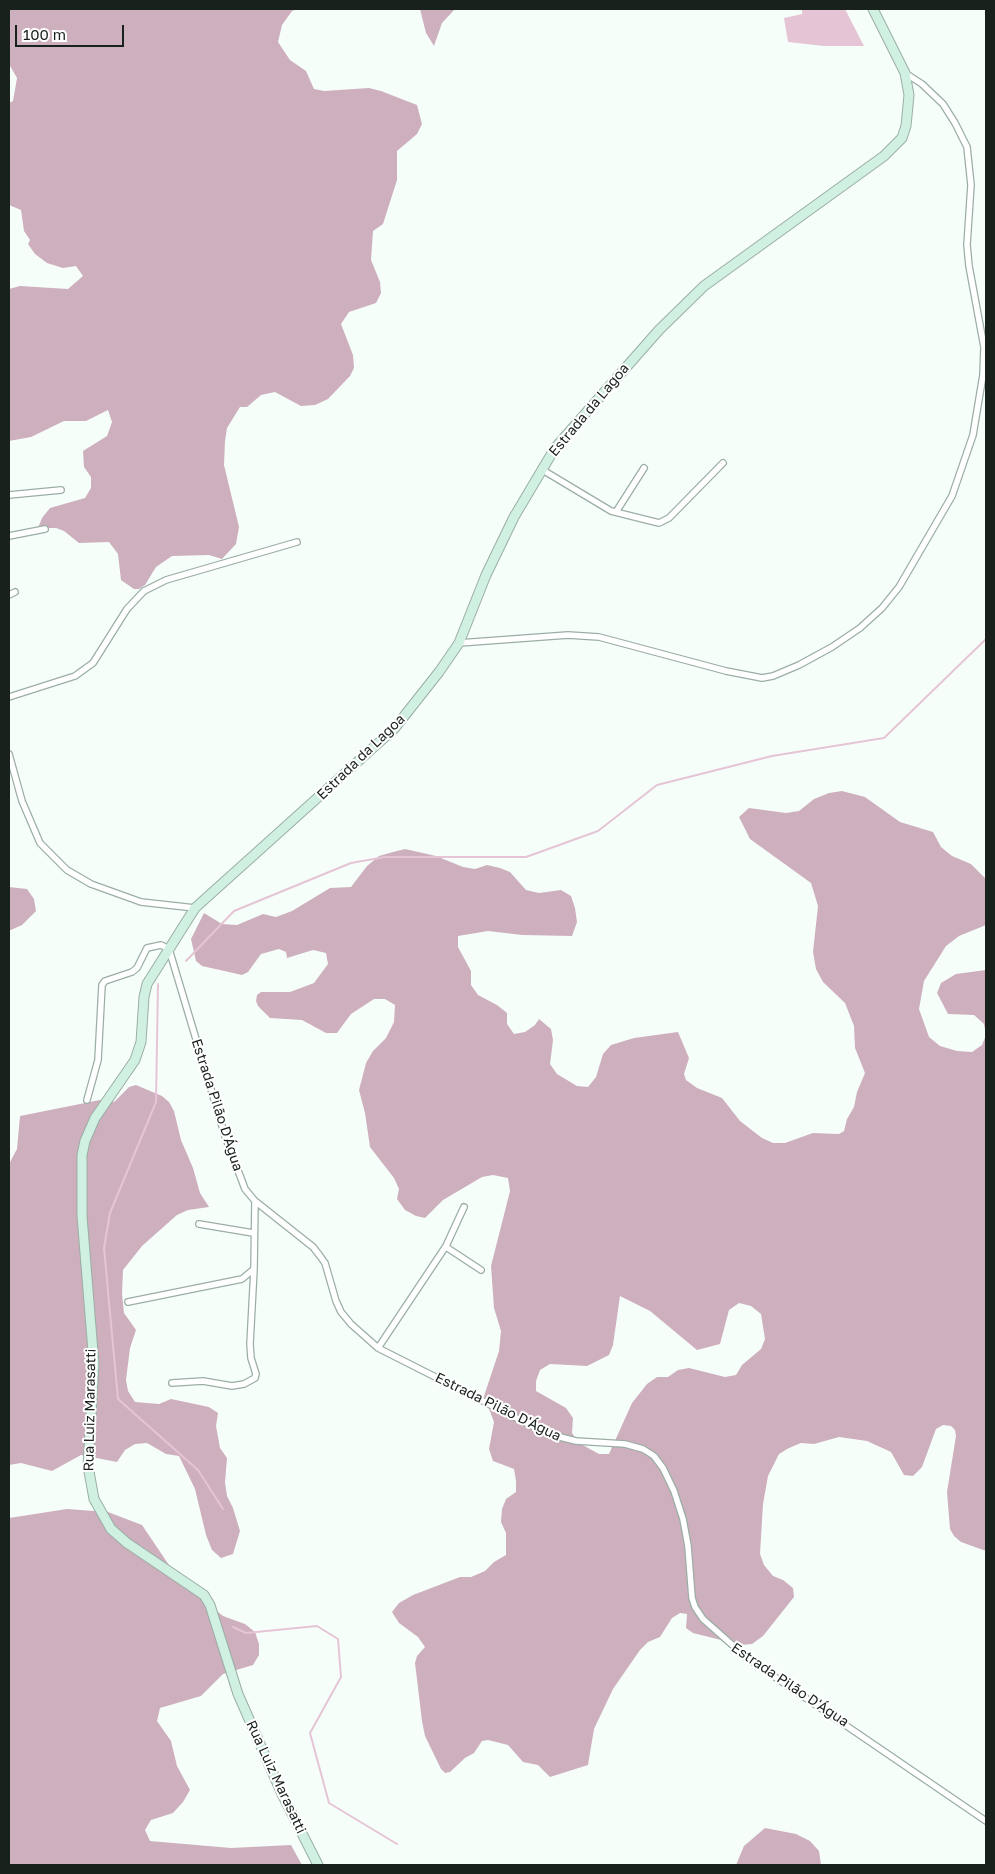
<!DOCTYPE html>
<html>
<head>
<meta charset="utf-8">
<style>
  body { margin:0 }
  #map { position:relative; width:995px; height:1874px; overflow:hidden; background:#f6fefa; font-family:"Golos Text",sans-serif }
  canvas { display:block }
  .frame { position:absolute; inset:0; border:10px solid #19211d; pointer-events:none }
  .scale { position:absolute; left:15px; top:25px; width:109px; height:22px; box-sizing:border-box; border:2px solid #19211d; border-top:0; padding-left:6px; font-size:15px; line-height:18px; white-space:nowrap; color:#19211d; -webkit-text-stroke:4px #fff; paint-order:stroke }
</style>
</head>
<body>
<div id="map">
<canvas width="995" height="1874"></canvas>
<div class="frame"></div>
<div class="scale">100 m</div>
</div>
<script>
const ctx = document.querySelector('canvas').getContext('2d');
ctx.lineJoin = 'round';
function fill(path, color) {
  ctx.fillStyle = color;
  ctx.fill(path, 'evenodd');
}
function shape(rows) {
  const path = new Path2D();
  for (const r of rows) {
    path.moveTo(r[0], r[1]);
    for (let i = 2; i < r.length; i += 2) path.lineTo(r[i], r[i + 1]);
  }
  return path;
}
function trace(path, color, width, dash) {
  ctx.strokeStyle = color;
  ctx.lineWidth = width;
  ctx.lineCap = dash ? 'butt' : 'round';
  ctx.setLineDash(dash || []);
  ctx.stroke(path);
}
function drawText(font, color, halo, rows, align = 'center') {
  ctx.font = font + ' "Golos Text",sans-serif';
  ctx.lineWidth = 4;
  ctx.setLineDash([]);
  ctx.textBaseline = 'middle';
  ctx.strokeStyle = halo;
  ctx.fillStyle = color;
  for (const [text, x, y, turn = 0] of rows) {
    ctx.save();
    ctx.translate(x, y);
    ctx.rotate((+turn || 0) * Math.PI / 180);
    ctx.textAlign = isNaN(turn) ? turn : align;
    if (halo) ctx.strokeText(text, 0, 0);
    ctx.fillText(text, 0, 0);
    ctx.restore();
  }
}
fill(shape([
  [9,9,297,9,292,11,282,25,278,42,290,60,306,71,314,89,324,91,369,88,381,91,417,105,422,124,417,134,397,151,397,180,383,224,373,231,371,260,380,282,381,293,376,303,349,312,341,324,353,355,354,368,350,376,328,399,315,405,301,406,275,392,261,395,247,407,240,407,227,428,225,441,224,465,239,527,236,544,222,559,209,555,172,556,156,567,145,585,139,589,134,589,121,580,118,554,109,542,79,543,64,531,56,528,38,528,42,518,50,508,85,498,91,488,91,477,84,467,83,451,107,436,112,422,108,410,86,421,64,421,31,437,9,441,9,289,20,286,68,289,83,276,76,266,63,268,47,263,35,254,28,244,30,240,24,231,21,210,9,205,9,103,13,101,17,78,9,64],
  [420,9,455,9,442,23,434,46,426,33],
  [842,791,865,797,900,822,933,832,941,847,952,856,971,864,986,879,986,925,959,936,946,946,924,981,919,1009,929,1037,940,1046,957,1051,972,1052,982,1045,986,1035,984,1024,974,1015,948,1014,937,993,941,983,956,974,986,970,986,1551,961,1542,954,1536,950,1529,947,1492,956,1436,955,1430,951,1426,943,1425,936,1429,922,1467,913,1476,904,1475,891,1452,867,1441,839,1437,814,1444,801,1443,789,1448,779,1454,768,1476,763,1504,760,1554,764,1565,773,1576,783,1580,793,1588,794,1597,763,1636,752,1644,741,1645,693,1633,686,1628,687,1614,680,1613,672,1618,660,1637,648,1642,640,1650,613,1689,594,1729,588,1765,550,1777,538,1765,523,1762,508,1745,488,1740,482,1741,474,1753,465,1758,450,1772,445,1773,441,1769,425,1736,422,1721,415,1663,417,1656,425,1647,418,1637,399,1623,392,1612,399,1603,413,1595,460,1577,471,1577,485,1571,494,1562,506,1555,506,1533,501,1522,502,1509,506,1499,516,1492,516,1481,514,1469,493,1461,489,1449,494,1422,484,1396,499,1351,501,1331,494,1308,491,1266,510,1191,508,1178,493,1175,482,1177,443,1200,425,1218,416,1216,405,1210,397,1199,399,1189,394,1178,370,1147,365,1113,359,1090,366,1063,373,1051,386,1038,394,1022,395,1005,385,999,374,999,351,1014,337,1033,326,1033,302,1020,270,1018,258,1006,256,1001,257,995,261,992,290,992,314,983,328,964,326,953,313,950,287,958,286,952,279,949,261,954,248,972,242,975,202,966,196,961,191,939,204,913,222,924,237,925,263,914,276,917,292,911,330,888,351,887,367,866,379,856,393,852,405,849,436,856,463,867,475,869,487,865,500,868,510,872,526,890,539,893,561,890,571,896,575,908,577,922,572,936,522,935,488,931,458,936,458,947,471,971,471,985,478,995,497,1005,507,1013,507,1024,514,1034,525,1032,535,1025,539,1019,551,1029,553,1040,550,1064,557,1074,577,1086,588,1087,596,1077,603,1054,611,1045,634,1038,678,1032,689,1058,684,1074,686,1080,697,1088,722,1098,740,1121,762,1138,773,1143,785,1143,813,1133,839,1134,844,1131,847,1119,854,1107,857,1092,865,1073,855,1048,854,1026,845,1003,823,982,816,969,813,952,818,906,811,883,750,839,739,817,749,808,786,813,799,811,814,799,829,793],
  [620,1296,650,1311,697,1350,720,1344,729,1310,739,1303,751,1306,761,1314,765,1339,761,1349,742,1365,736,1375,725,1377,689,1368,678,1370,668,1377,657,1377,647,1384,632,1403,609,1454,599,1454,579,1443,572,1433,573,1418,566,1408,536,1391,536,1381,540,1370,550,1364,587,1366,609,1355,613,1345],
  [9,887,27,889,34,899,36,911,22,925,11,930,9,930],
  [136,1085,162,1096,169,1102,174,1111,181,1140,193,1168,200,1193,209,1207,188,1210,177,1215,142,1246,123,1270,122,1294,124,1313,136,1330,130,1348,126,1380,128,1391,135,1402,159,1404,171,1399,209,1407,218,1413,216,1426,220,1448,227,1458,225,1482,227,1496,233,1508,240,1531,233,1554,221,1558,212,1550,206,1535,195,1489,179,1456,166,1454,147,1443,135,1444,125,1450,117,1462,81,1455,52,1471,21,1463,9,1465,9,1164,17,1149,20,1116,105,1099,114,1102,129,1087],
  [67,1509,108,1512,142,1525,173,1571,189,1589,223,1616,245,1624,255,1632,259,1644,259,1655,253,1665,223,1674,201,1696,160,1708,157,1721,171,1741,177,1766,190,1790,183,1802,173,1813,151,1820,145,1830,150,1841,231,1848,291,1845,302,1865,9,1865,9,1518],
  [765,1828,796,1834,810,1841,819,1851,821,1865,736,1865,744,1846]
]), '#ceafbe');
fill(shape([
  [802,9,845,9,864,46,824,46,788,42,784,18,802,14]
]), '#e5c5d5');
trace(shape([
  [186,961,234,911,351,863,385,857,526,857,598,831,657,785,772,756,884,738,986,639],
  [158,984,156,1102,110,1213,104,1248,118,1399,198,1470,223,1509],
  [233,1627,246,1633,317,1626,338,1639,341,1677,310,1733,329,1803,397,1844]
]), '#e5c5d5', 2);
const street = shape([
  [541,469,611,511,659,523,669,518,723,463],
  [9,495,61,490],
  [616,512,644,468],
  [9,536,45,529],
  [9,595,15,592],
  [459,643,568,635,599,637,726,671,762,678,773,676,799,665,832,647,860,628,882,608,899,587,952,496,973,435,983,375,984,347,969,266,967,245,971,185,967,147,955,123,943,104,922,84,905,73],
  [9,697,75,676,93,663,127,609,144,591,166,580,297,542],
  [9,754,22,801,40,843,67,870,91,884,141,902,195,908],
  [87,1100,98,1060,102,985,105,981,132,972,137,968,147,948,161,945,169,949,225,1136,245,1189,255,1201,313,1247,320,1256,325,1263,336,1301,341,1312,351,1324,378,1348,548,1434,576,1441,625,1444,643,1449,654,1456,663,1468,674,1491,683,1519,688,1546,692,1598,695,1607,703,1619,747,1658,986,1821],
  [199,1224,253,1233],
  [446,1247,481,1270],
  [128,1302,242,1279,254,1269,255,1201],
  [378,1348,446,1246,464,1207],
  [172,1383,203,1381,232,1386,244,1384,255,1378,256,1374,251,1358,250,1344,254,1269]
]);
const secondary = shape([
  [318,1865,282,1794,238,1694,210,1605,204,1595,127,1543,111,1529,94,1499,88,1466,94,1364,82,1216,82,1155,85,1141,95,1118,135,1060,141,1042,144,997,147,984,195,908,394,729,439,672,459,643,486,575,514,517,555,448,659,330,704,286,884,156,902,138,906,126,909,95,905,73,873,9]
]);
trace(street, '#9baea5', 8);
trace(secondary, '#9baea5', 11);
trace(street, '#fff', 5.5);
trace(secondary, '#d0f0e2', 9);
drawText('14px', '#19211d', '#fff', [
  ["Estrada da Lagoa",589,410,-50],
  ["Estrada da Lagoa",361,757,-44],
  ["Estrada Pilão D'Água",217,1105,72],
  ["Estrada Pilão D'Água",498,1407,26],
  ["Rua Luiz Marasatti",90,1410,-89],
  ["Estrada Pilão D'Água",790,1685,34],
  ["Rua Luiz Marasatti",276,1777,65]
]);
</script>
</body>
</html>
